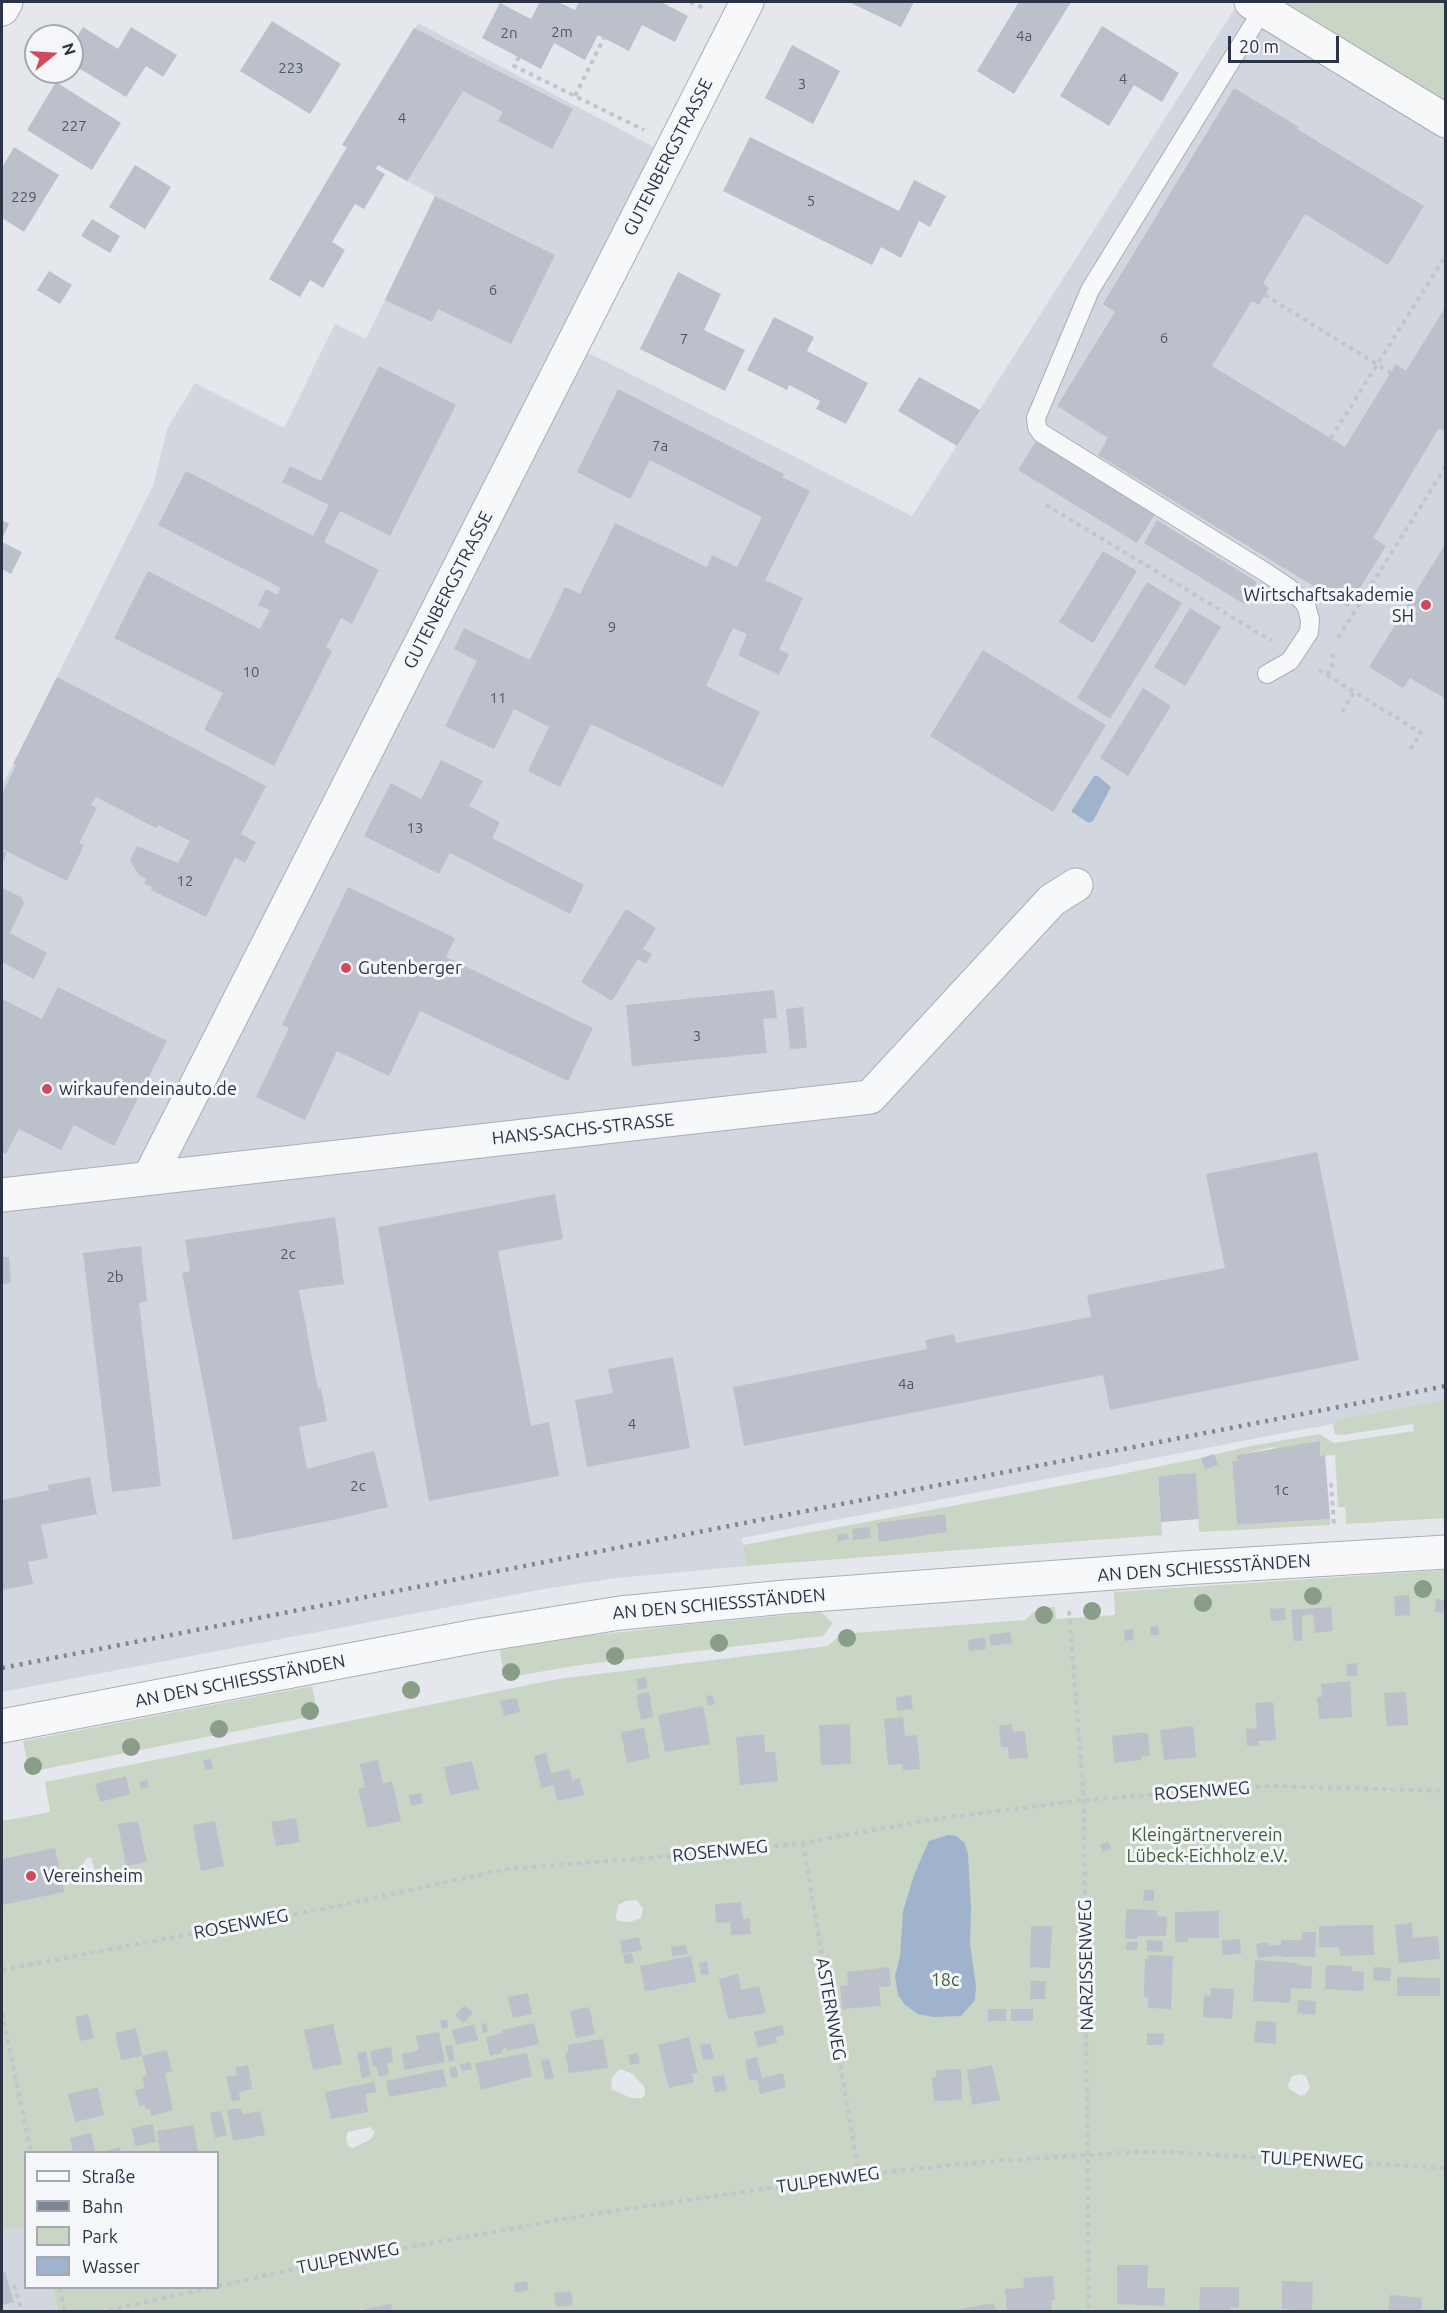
<!DOCTYPE html>
<html>
<head>
<meta charset="utf-8">
<style>
  body { margin:0 }
  #map { position:relative; width:1447px; height:2313px; overflow:hidden; background:#e4e7ec; font-family:Ubuntu,sans-serif }
  canvas { display:block }
  .frame { position:absolute; inset:0; border:3px solid #2b3445; pointer-events:none }
  .legend { position:absolute; left:24px; top:2151px; width:195px; height:138px; box-sizing:border-box; background:#f4f6f9; border:2px solid #a4a8b1; margin:0; padding:8px 10px; list-style:none; font-size:18px; color:#2b3445 }
  .legend li { display:flex; align-items:center; gap:12px; height:30px }
  .legend b { width:30px; border:2px solid #a4a8b1 }
  .north { position:absolute; left:24px; top:24px; width:60px; height:60px; box-sizing:border-box; background:#f4f6f9; border:2px solid #a4a8b1; border-radius:50%; rotate:72deg; font-size:16px; font-weight:700; line-height:24px; text-align:center; color:#2b3445 }
  .north::after { content:''; display:block; margin:auto; width:21px; height:27px; background:#d1495b; clip-path:polygon(50% 0,100% 100%,50% 72%,0 100%) }
  .scale { position:absolute; left:1228px; top:36px; width:111px; height:27px; box-sizing:border-box; border:3px solid #2b3445; border-top:0; padding-left:8px; font-size:18px; line-height:21px; white-space:nowrap; color:#2b3445; -webkit-text-stroke:4px #f4f6f9; paint-order:stroke }
</style>
</head>
<body>
<div id="map">
<canvas width="1447" height="2313"></canvas>
<div class="frame"></div>
<ul class="legend">
<li><b style="height:8px;background:#f7f8fa"></b>Straße</li>
<li><b style="height:8px;background:#7d8696"></b>Bahn</li>
<li><b style="height:16px;background:#c9d6c5"></b>Park</li>
<li><b style="height:16px;background:#9fb4cc"></b>Wasser</li>
</ul>
<div class="north">N</div>
<div class="scale">20 m</div>
</div>
<script>
const ctx = document.querySelector('canvas').getContext('2d');
ctx.lineJoin = 'round';
function fill(path, color) {
  ctx.fillStyle = color;
  ctx.fill(path, 'evenodd');
}
function shape(rows) {
  const path = new Path2D();
  for (const r of rows) {
    path.moveTo(r[0], r[1]);
    for (let i = 2; i < r.length; i += 2) path.lineTo(r[i], r[i + 1]);
  }
  return path;
}
function trace(path, color, width, dash) {
  ctx.strokeStyle = color;
  ctx.lineWidth = width;
  ctx.lineCap = dash ? 'butt' : 'round';
  ctx.setLineDash(dash || []);
  ctx.stroke(path);
}
function drawText(font, color, halo, rows, align = 'center') {
  ctx.font = font + ' Ubuntu,sans-serif';
  ctx.lineWidth = 6;
  ctx.setLineDash([]);
  ctx.textBaseline = 'middle';
  ctx.strokeStyle = halo;
  ctx.fillStyle = color;
  for (const [text, x, y, turn = 0] of rows) {
    ctx.save();
    ctx.translate(x, y);
    ctx.rotate((+turn || 0) * Math.PI / 180);
    ctx.textAlign = isNaN(turn) ? turn : align;
    if (halo) ctx.strokeText(text, 0, 0);
    ctx.fillText(text, 0, 0);
    ctx.restore();
  }
}
fill(shape([
  [1239,2,1445,121,1445,1404,1294,1431,742,1538,746,1566,617,1578,544,1589,2,1692,2,786,153,486,167,429,195,383,284,428,335,324,366,339,435,196,342,145,418,23,669,155,573,345,912,516],
  [25,2227,26,2288,52,2288,57,2309,46,2311,2,2311,2,2230]
]), '#d2d6de');
fill(shape([
  [1251,2,1445,2,1445,121],
  [1445,1400,1445,1518,1346,1524,1345,1507,1338,1507,1335,1455,1320,1456,1320,1442,1275,1450,1274,1447,1237,1455,1237,1461,1232,1462,1237,1525,1330,1519,1330,1525,1199,1532,1196,1474,1158,1476,1162,1535,746,1566,743,1545,1102,1478,1201,1458,1250,1446,1319,1434,1334,1443,1414,1431,1413,1424,1343,1435,1335,1434,1333,1425,1337,1420],
  [1445,1570,1445,2311,46,2311,57,2308,52,2288,218,2288,218,2152,26,2152,25,2227,2,2230,2,1821,50,1812,45,1782,558,1679,828,1646,841,1634,1025,1620,1037,1609,1055,1607,1056,1619,1115,1615,1114,1592],
  [91,1857,95,1871,90,1876,86,1876,82,1866,86,1859],
  [637,1900,643,1909,641,1918,630,1922,618,1921,616,1917,618,1905,626,1901],
  [620,2069,631,2073,644,2086,645,2095,642,2098,631,2098,611,2089,612,2078],
  [1301,2074,1306,2076,1310,2087,1306,2094,1301,2096,1289,2089,1288,2085,1292,2076],
  [370,2127,375,2132,371,2139,353,2148,349,2147,346,2139,348,2132],
  [821,1612,833,1623,823,1636,580,1665,504,1678,500,1650,586,1636,693,1624],
  [312,1686,318,1715,29,1772,23,1741]
]), '#c9d6c5');
fill(shape([
  [1094,776,1098,776,1111,787,1093,821,1089,823,1072,812,1072,810],
  [948,1835,956,1836,964,1842,968,1854,971,1908,970,1944,976,1986,975,2000,961,2016,933,2017,918,2014,905,2005,898,1995,895,1976,900,1956,903,1911,914,1875,929,1841]
]), '#9fb4cc');
fill(shape([
  [540,2,558,2,575,10,579,2,661,2,688,16,675,42,642,25,629,51,598,35,585,60,554,43,541,69,482,38,500,3,531,19],
  [849,2,914,2,901,27],
  [1019,2,1071,2,1014,94,977,71],
  [272,21,341,64,310,114,240,71],
  [1102,26,1179,73,1162,102,1134,85,1109,126,1060,96],
  [83,27,118,49,131,27,177,55,163,77,146,66,126,97,72,64,72,45],
  [414,28,573,109,552,149,498,121,503,112,463,91,407,181,378,165,376,169,385,174,364,209,355,204,332,242,345,250,323,288,310,280,300,297,269,279,347,147,342,145],
  [792,45,840,71,813,124,765,98],
  [56,82,121,123,92,170,27,130],
  [1234,88,1299,127,1297,129,1424,206,1388,265,1305,214,1263,283,1269,288,1259,305,1252,301,1212,366,1345,447,1396,364,1406,371,1446,306,1446,432,1439,428,1373,538,1386,546,1348,607,1098,455,1108,438,1057,406,1115,312,1103,304],
  [750,137,899,211,914,180,946,196,930,227,919,221,901,258,881,247,872,265,723,191],
  [14,147,59,175,24,232,2,218,2,168],
  [135,165,171,187,145,229,109,207],
  [435,196,555,255,511,344,438,309,432,322,385,300],
  [92,219,120,236,110,253,81,236],
  [49,271,72,285,60,304,37,290],
  [678,272,721,294,704,330,745,350,725,391,640,349],
  [774,317,814,337,807,351,868,383,846,424,816,409,820,401,789,385,787,390,747,370],
  [379,366,456,405,390,536,340,511,324,542,379,570,352,624,341,618,326,647,332,651,274,766,204,730,223,693,114,638,148,571,260,629,270,610,258,605,266,589,277,595,281,588,158,525,186,471,313,536,329,505,282,482,290,466,321,481],
  [919,377,980,410,957,446,898,411],
  [618,389,784,474,782,477,810,491,765,580,803,598,779,650,789,654,779,675,738,655,747,634,733,628,706,686,760,712,723,787,591,724,560,787,528,771,549,727,514,709,494,749,445,726,477,661,454,649,464,628,530,660,565,587,580,594,615,523,707,567,712,555,737,567,762,517,650,460,630,499,577,472],
  [1036,441,1155,514,1137,543,1018,470],
  [2,520,9,524,2,539],
  [1157,520,1257,582,1244,604,1144,543],
  [2,542,22,552,11,574,2,569],
  [1446,543,1446,699,1410,678,1403,688,1369,667],
  [1103,551,1137,571,1093,643,1059,622],
  [1147,582,1182,603,1110,719,1077,698],
  [1190,608,1221,627,1185,686,1154,667],
  [983,650,1106,725,1053,812,930,736],
  [57,677,266,786,241,834,256,842,245,863,235,857,206,917,151,890,152,887,144,884,146,879,139,875,130,861,137,846,178,863,190,841,158,825,156,828,96,797,91,805,97,808,79,843,84,845,67,881,2,849,2,794,16,765,13,764],
  [1143,688,1171,706,1128,776,1100,758],
  [441,760,483,781,469,806,500,822,492,838,584,885,570,914,450,853,439,874,364,836,391,783,421,799],
  [2,850,7,853,2,864],
  [348,887,455,938,446,957,593,1028,568,1081,420,1011,389,1076,337,1051,305,1120,256,1097,289,1028,282,1025],
  [2,888,21,897,24,903,10,933,47,953,34,979,2,962],
  [626,909,656,928,643,949,652,954,648,961,646,964,638,959,612,1001,581,982],
  [58,987,167,1041,114,1146,74,1125,61,1150,19,1129,6,1154,2,1152,2,999,42,1019],
  [774,990,777,1018,763,1019,767,1053,632,1066,626,1005],
  [803,1007,807,1048,790,1049,786,1009],
  [1317,1152,1359,1360,1110,1410,1103,1375,744,1446,733,1387,927,1349,925,1340,954,1334,956,1343,1091,1317,1087,1295,1225,1268,1206,1174],
  [555,1194,563,1239,498,1251,531,1426,549,1422,559,1476,429,1501,378,1227],
  [335,1217,344,1284,299,1290,318,1389,321,1388,327,1421,299,1427,307,1469,374,1451,388,1507,342,1518,233,1540,182,1273,190,1271,185,1240],
  [141,1246,147,1301,139,1303,161,1486,112,1492,83,1253],
  [2,1257,9,1257,11,1283,2,1284],
  [673,1357,690,1448,587,1467,575,1400,613,1393,608,1369],
  [1320,1441,1320,1456,1325,1455,1330,1519,1237,1525,1232,1461,1237,1461,1237,1455],
  [1214,1454,1218,1465,1205,1469,1201,1458],
  [1196,1473,1199,1519,1161,1522,1158,1476],
  [90,1477,97,1514,41,1525,48,1558,28,1562,33,1584,2,1590,2,1500,49,1490,48,1485],
  [945,1514,947,1532,879,1542,877,1523],
  [870,1527,871,1538,853,1540,852,1529],
  [847,1533,849,1539,838,1542,837,1535],
  [1409,1595,1410,1615,1395,1616,1394,1596],
  [1436,1599,1445,1600,1443,1613,1434,1612],
  [1331,1607,1333,1631,1315,1633,1313,1614,1302,1616,1302,1641,1294,1641,1291,1610],
  [1285,1608,1286,1620,1271,1621,1270,1609],
  [1158,1626,1159,1635,1151,1635,1150,1627],
  [1133,1629,1134,1640,1125,1641,1124,1630],
  [1010,1632,1012,1643,991,1646,989,1635],
  [985,1637,986,1649,969,1651,968,1640],
  [1357,1663,1358,1676,1347,1676,1346,1664],
  [646,1677,647,1688,638,1690,636,1679],
  [1350,1681,1352,1717,1319,1719,1317,1697,1322,1697,1321,1684],
  [649,1692,653,1717,641,1720,636,1695],
  [1406,1692,1408,1725,1387,1726,1384,1693],
  [713,1695,715,1704,708,1706,706,1696],
  [911,1695,913,1709,897,1711,896,1697],
  [517,1698,520,1712,504,1716,500,1701],
  [1273,1702,1276,1740,1258,1741,1259,1745,1247,1746,1246,1729,1257,1728,1255,1703],
  [703,1706,710,1744,665,1752,658,1715],
  [903,1717,905,1736,917,1735,920,1769,903,1770,902,1764,888,1765,884,1719],
  [850,1724,851,1764,821,1765,819,1725],
  [1012,1724,1013,1732,1025,1731,1028,1758,1009,1759,1008,1747,1001,1747,999,1726],
  [1193,1726,1196,1757,1164,1760,1160,1730],
  [644,1728,650,1758,627,1763,621,1732],
  [1138,1733,1148,1733,1150,1755,1141,1757,1141,1760,1114,1763,1112,1736],
  [764,1734,765,1752,775,1752,778,1781,740,1785,736,1737],
  [546,1753,551,1773,570,1769,572,1780,580,1778,584,1795,557,1801,554,1785,541,1788,534,1756],
  [211,1759,213,1769,205,1770,203,1760],
  [378,1760,383,1783,392,1781,401,1821,367,1828,358,1788,365,1787,360,1764],
  [472,1761,479,1789,450,1795,444,1767],
  [126,1776,130,1794,100,1802,95,1784],
  [147,1780,149,1787,141,1789,139,1782],
  [421,1793,423,1803,411,1806,409,1795],
  [296,1818,300,1842,276,1846,271,1822],
  [138,1821,147,1862,126,1866,118,1824],
  [215,1821,224,1866,201,1871,193,1825],
  [1108,1841,1111,1848,1103,1852,1100,1845],
  [55,1848,64,1892,2,1905,2,1859],
  [1144,1890,1154,1890,1154,1901,1143,1901],
  [741,1902,743,1919,750,1918,751,1934,731,1935,730,1922,716,1923,715,1904],
  [1126,1909,1157,1910,1157,1916,1167,1917,1166,1936,1137,1936,1137,1939,1125,1938],
  [1219,1911,1219,1938,1188,1938,1188,1942,1175,1942,1175,1912],
  [1412,1923,1413,1938,1438,1936,1440,1959,1399,1963,1395,1925],
  [1373,1925,1374,1955,1340,1956,1339,1947,1319,1947,1319,1926],
  [1031,1926,1052,1926,1050,1968,1030,1967],
  [1302,1932,1316,1932,1315,1957,1281,1957,1281,1955,1258,1958,1256,1944,1268,1942,1269,1946,1281,1945,1281,1940,1302,1940],
  [639,1937,642,1950,622,1954,620,1941],
  [1240,1939,1241,1954,1223,1955,1222,1940],
  [1147,1940,1163,1941,1162,1952,1147,1951],
  [1127,1942,1138,1942,1137,1950,1126,1950],
  [686,1945,688,1954,672,1956,671,1947],
  [632,1953,634,1963,625,1964,623,1955],
  [1148,1955,1173,1956,1171,2009,1148,2008,1148,1997,1144,1997,1145,1959,1148,1959],
  [691,1956,696,1982,645,1991,640,1966],
  [1255,1960,1297,1963,1297,1965,1312,1966,1311,1989,1291,1988,1290,2003,1253,2001],
  [707,1961,709,1974,701,1975,699,1963],
  [1326,1965,1352,1966,1352,1971,1364,1972,1363,1991,1325,1989],
  [889,1967,891,1986,879,1987,881,2006,842,2009,840,1986,848,1985,847,1972],
  [1374,1967,1391,1968,1390,1981,1373,1980],
  [738,1974,741,1990,759,1986,766,2013,728,2019,719,1979],
  [1397,1977,1440,1978,1440,1996,1397,1996],
  [1031,1981,1046,1981,1045,1999,1030,1999],
  [1211,1988,1234,1989,1232,2019,1203,2017,1204,1995,1211,1996],
  [528,1993,532,2014,513,2018,508,1997],
  [1298,2000,1316,2001,1315,2015,1297,2013],
  [465,2005,473,2013,463,2023,455,2015],
  [589,2007,595,2034,576,2038,570,2011],
  [988,2009,1006,2009,1006,2021,988,2021],
  [1011,2009,1033,2009,1033,2021,1011,2021],
  [88,2014,94,2038,80,2041,75,2017],
  [447,2019,448,2028,442,2029,440,2021],
  [1256,2021,1276,2022,1276,2044,1254,2042],
  [486,2023,488,2032,483,2033,481,2024],
  [534,2023,539,2044,507,2051,507,2048,502,2049,502,2053,490,2056,486,2037,503,2033,502,2030],
  [333,2024,342,2064,313,2070,304,2030],
  [474,2024,478,2040,456,2045,452,2030],
  [782,2025,785,2035,776,2037,777,2043,758,2047,754,2032],
  [136,2028,142,2056,121,2060,115,2033],
  [439,2032,445,2062,405,2070,402,2054,419,2050,416,2036],
  [1147,2033,1164,2034,1163,2045,1147,2045],
  [689,2037,698,2073,692,2074,694,2082,669,2088,658,2045],
  [603,2039,608,2068,569,2073,565,2053,569,2052,567,2045],
  [710,2043,714,2059,703,2060,700,2045],
  [452,2045,455,2061,449,2062,445,2046],
  [391,2047,393,2062,387,2064,389,2074,379,2077,376,2066,373,2067,370,2051],
  [167,2050,172,2072,165,2073,173,2110,151,2116,150,2109,146,2110,145,2105,139,2106,135,2090,145,2088,142,2077,147,2076,142,2056],
  [366,2051,371,2076,362,2078,357,2053],
  [527,2053,532,2076,481,2090,475,2063],
  [638,2053,640,2063,630,2065,628,2055],
  [757,2057,762,2078,783,2073,786,2087,760,2094,757,2079,749,2081,745,2060],
  [549,2059,554,2078,545,2080,541,2060],
  [470,2062,472,2069,462,2071,460,2064],
  [248,2065,252,2089,239,2092,240,2100,232,2101,226,2077,237,2075,236,2067],
  [992,2065,1000,2100,972,2105,967,2070],
  [456,2066,458,2077,451,2078,449,2068],
  [443,2069,447,2086,389,2097,386,2081],
  [961,2069,962,2100,934,2101,932,2078,936,2077,936,2070],
  [724,2075,727,2090,715,2093,712,2077],
  [374,2082,376,2092,365,2094,368,2112,331,2119,325,2092],
  [98,2087,104,2115,75,2122,68,2094],
  [241,2108,243,2114,260,2111,265,2135,233,2141,227,2110],
  [221,2111,227,2135,215,2138,210,2113],
  [153,2124,156,2142,135,2146,132,2128],
  [193,2125,198,2152,160,2152,157,2131],
  [91,2133,95,2152,73,2152,70,2138],
  [120,2147,121,2152,101,2152],
  [1117,2265,1148,2265,1147,2288,1165,2288,1164,2306,1117,2304],
  [5,2272,14,2302,2,2305,2,2273],
  [1053,2276,1055,2300,1051,2301,1052,2312,1007,2312,1005,2289,1024,2288,1023,2278],
  [527,2281,529,2290,515,2293,514,2283],
  [1282,2281,1313,2282,1312,2310,1290,2312,1290,2309,1282,2309],
  [1200,2287,1239,2287,1239,2308,1230,2307,1230,2312,1199,2312],
  [571,2291,573,2305,556,2307,554,2293],
  [1390,2295,1422,2298,1421,2312,1388,2312],
  [994,2303,996,2312,954,2312,954,2310],
  [391,2304,392,2312,366,2312,365,2309]
]), '#bbc0ca');
const service = shape([
  [1263,9,1090,290,1036,418,1037,427,1041,433,1265,572,1289,588,1306,605,1310,620,1309,632,1290,661,1267,674]
]);
const minor = shape([
  [1251,2,1446,121],
  [2,9,6,2],
  [149,1178,747,2],
  [2,1195,870,1097,1052,900,1076,885]
]);
const tertiary = shape([
  [2,1726,476,1636,620,1613,785,1597,1182,1568,1446,1552]
]);
trace(service, '#a9aeb7', 20);
trace(minor, '#a9aeb7', 35);
trace(tertiary, '#a9aeb7', 35);
trace(shape([
  [690,2,706,9],
  [519,57,514,66,644,130],
  [575,96,604,38],
  [1265,295,1391,373],
  [1331,438,1446,255],
  [1046,505,1272,641],
  [1338,638,1446,466],
  [1319,670,1421,733,1408,753],
  [1327,675,1332,667,1333,650],
  [1342,712,1354,692],
  [1331,1483,1334,1525],
  [1069,1611,1084,1800,1089,2312],
  [803,1843,859,2175],
  [2,1970,337,1906,507,1869,683,1855,803,1843,929,1820,1084,1800,1272,1786,1446,1791],
  [2,2013,31,2152],
  [14,2285,22,2312],
  [218,2286,322,2263,586,2215,859,2175,981,2162,1136,2152,1182,2153,1446,2168],
  [60,2288,65,2312],
  [100,2312,210,2288]
]), '#c2c5cb', 4, [4.5, 4.5]);
trace(service, '#f7f8fa', 18);
trace(minor, '#f7f8fa', 33);
trace(tertiary, '#f7f8fa', 33);
trace(shape([
  [2,1668,1446,1386]
]), '#7d8696', 4.5, [3, 6]);
ctx.fillStyle = '#899d89';
for (const [x, y] of [
  [1423,1589],
  [1313,1596],
  [1203,1603],
  [1092,1611],
  [1044,1615],
  [847,1638],
  [719,1643],
  [615,1656],
  [511,1672],
  [411,1690],
  [310,1711],
  [219,1729],
  [131,1747],
  [33,1766]
]) {
  ctx.beginPath();
  ctx.arc(x, y, 9, 0, 2 * Math.PI);
  ctx.fill();
}
for (const [x, y, r, color] of [
  [1426,605,6,"#d1495b"],
  [346,968,6,"#d1495b"],
  [47,1089,6,"#d1495b"],
  [31,1876,6,"#d1495b"]
]) {
  const dot = new Path2D();
  dot.arc(x, y, r, 0, 2 * Math.PI);
  ctx.fillStyle = color;
  ctx.fill(dot);
  trace(dot, '#f4f6f9', 2);
}
drawText('15px', '#4f5766', null, [
  ["2m",562,32],
  ["2n",509,33],
  ["4a",1024,36],
  ["223",291,68],
  ["4",1123,79],
  ["3",802,84],
  ["4",402,118],
  ["227",74,126],
  ["229",24,197],
  ["5",811,201],
  ["6",493,290],
  ["6",1164,338],
  ["7",684,339],
  ["7a",660,446],
  ["9",612,627],
  ["10",251,672],
  ["11",498,698],
  ["13",415,828],
  ["12",185,881],
  ["3",697,1036],
  ["2c",288,1254],
  ["2b",115,1277],
  ["4a",906,1384],
  ["4",632,1424],
  ["2c",358,1486],
  ["1c",1281,1490]
]);
drawText('18px', '#2b3445', '#f4f6f9', [
  ["GUTENBERGSTRASSE",668,157,-63],
  ["GUTENBERGSTRASSE",448,590,-63],
  ["HANS-SACHS-STRASSE",583,1129,-6],
  ["AN DEN SCHIESSSTÄNDEN",1204,1568,-4],
  ["AN DEN SCHIESSSTÄNDEN",719,1604,-5],
  ["AN DEN SCHIESSSTÄNDEN",240,1681,-11],
  ["ROSENWEG",1202,1791,-4],
  ["ROSENWEG",720,1851,-6],
  ["ROSENWEG",241,1924,-11],
  ["NARZISSENWEG",1086,1965,-91],
  ["ASTERNWEG",831,2009,80],
  ["TULPENWEG",1312,2160,3],
  ["TULPENWEG",828,2180,-8],
  ["TULPENWEG",348,2258,-11]
]);
drawText('18px', '#2b3445', '#f4f6f9', [
  ["Wirtschaftsakademie",1414,595,"right"],
  ["SH",1414,616,"right"],
  ["Gutenberger",358,968],
  ["wirkaufendeinauto.de",59,1089],
  ["Vereinsheim",43,1876]
], 'left');
drawText('18px', '#3f6138', '#f4f6f9', [
  ["Kleingärtnerverein",1207,1835],
  ["Lübeck-Eichholz e.V.",1207,1856],
  ["18c",945,1980]
]);
</script>
</body>
</html>
